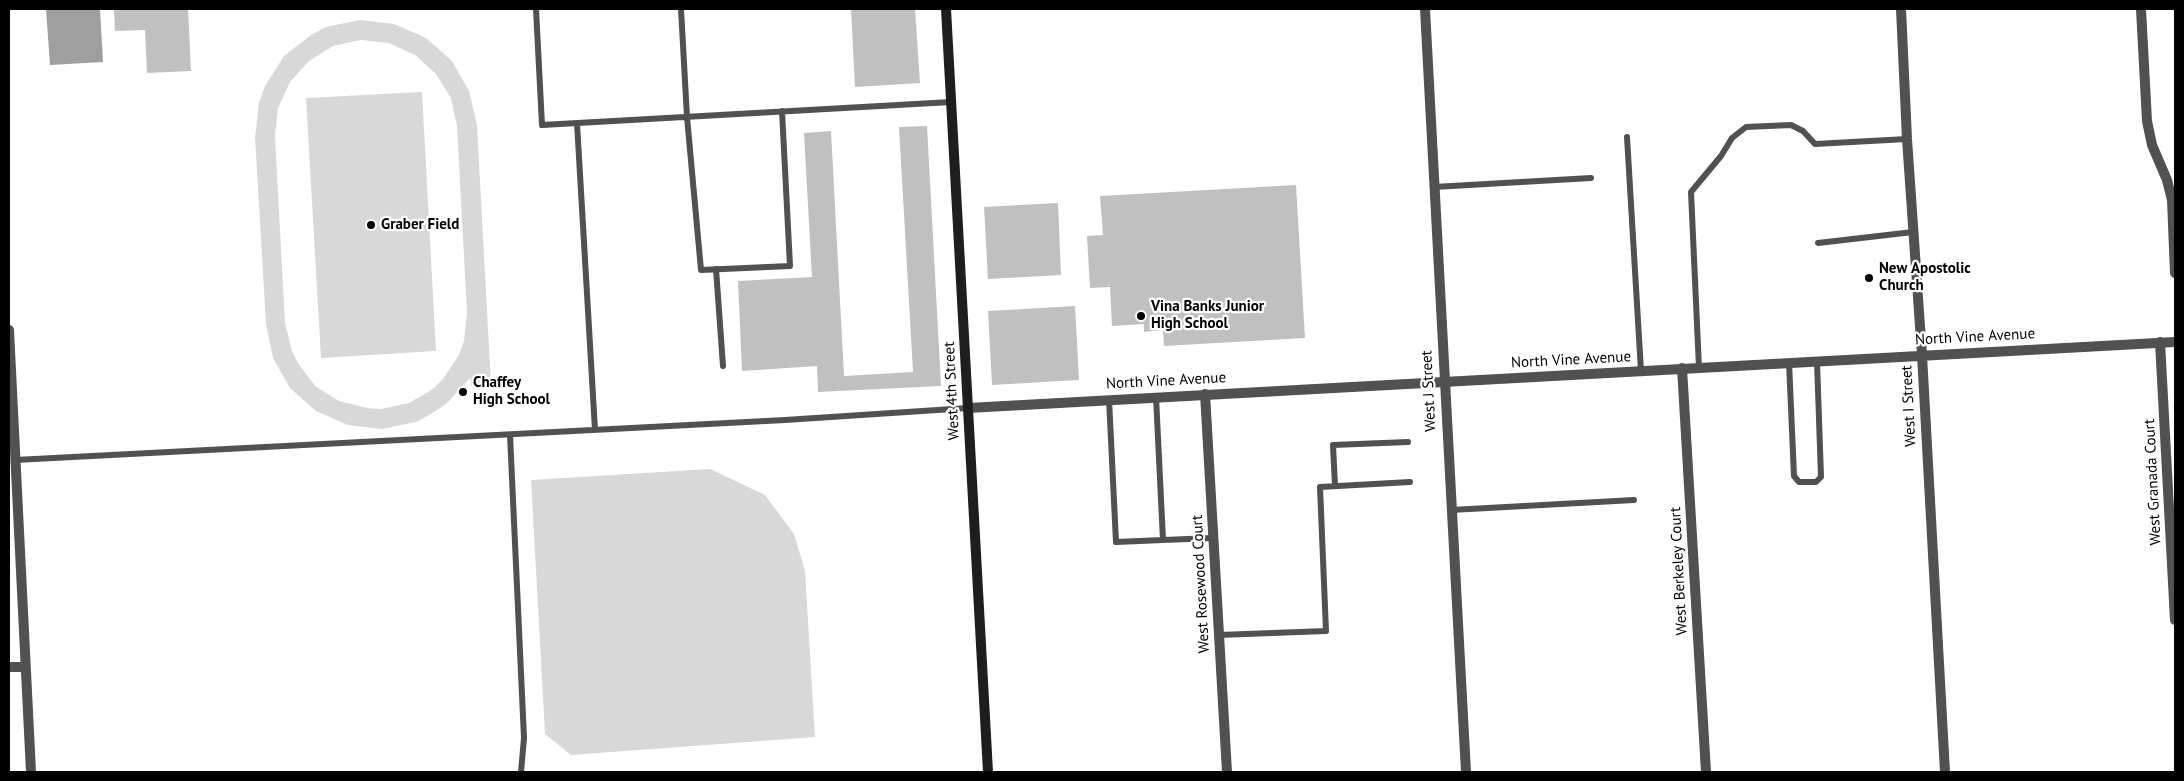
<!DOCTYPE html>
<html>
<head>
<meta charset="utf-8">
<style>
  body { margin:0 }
  #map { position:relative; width:2184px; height:781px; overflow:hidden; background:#fff; font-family:"PT Sans",sans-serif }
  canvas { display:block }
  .frame { position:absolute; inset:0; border:10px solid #000; pointer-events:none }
</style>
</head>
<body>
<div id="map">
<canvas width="2184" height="781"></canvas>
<div class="frame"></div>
</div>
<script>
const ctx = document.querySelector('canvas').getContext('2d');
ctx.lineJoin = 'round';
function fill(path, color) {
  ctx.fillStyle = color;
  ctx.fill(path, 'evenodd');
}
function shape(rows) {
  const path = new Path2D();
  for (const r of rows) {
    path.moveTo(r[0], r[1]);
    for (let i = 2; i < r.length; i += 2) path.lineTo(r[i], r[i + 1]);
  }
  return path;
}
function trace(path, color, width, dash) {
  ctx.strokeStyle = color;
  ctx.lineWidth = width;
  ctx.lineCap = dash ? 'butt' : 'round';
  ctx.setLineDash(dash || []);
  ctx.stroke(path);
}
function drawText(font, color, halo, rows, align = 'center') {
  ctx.font = font + ' "PT Sans",sans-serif';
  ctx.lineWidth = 4.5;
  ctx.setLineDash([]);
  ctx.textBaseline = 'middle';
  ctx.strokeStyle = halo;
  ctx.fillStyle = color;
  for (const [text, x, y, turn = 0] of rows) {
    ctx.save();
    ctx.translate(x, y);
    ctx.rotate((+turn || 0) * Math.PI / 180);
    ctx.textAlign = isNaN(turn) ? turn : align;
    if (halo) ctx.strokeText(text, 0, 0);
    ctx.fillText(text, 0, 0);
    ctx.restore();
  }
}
fill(shape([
  [360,20,394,24,426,38,452,61,469,91,477,125,491,385,471,386,470,378,446,404,431,414,416,422,382,429,348,425,316,411,290,388,273,358,266,324,255,137,259,103,265,86,284,56,311,35,326,27],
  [361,40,389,43,415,55,436,74,451,98,457,126,467,313,464,341,459,355,443,379,433,389,409,403,381,409,367,408,339,401,315,386,298,363,292,351,285,323,275,136,278,108,290,82,309,61,333,46],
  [422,92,436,351,321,358,306,98],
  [710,469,765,495,794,534,805,571,815,737,571,755,545,734,531,480]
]), '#d8d8d8');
fill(shape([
  [46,9,100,9,103,62,50,65]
]), '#9f9f9f');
fill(shape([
  [114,9,188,9,191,71,147,73,145,30,115,31],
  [851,9,915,9,920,83,855,87],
  [927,126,941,386,818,392,817,366,742,371,738,281,812,277,804,133,831,131,844,376,913,372,899,127],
  [1296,185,1305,338,1164,346,1163,330,1144,332,1144,324,1112,326,1110,287,1090,288,1087,236,1103,235,1100,196],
  [1058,203,1061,275,988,279,984,207],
  [1075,306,1079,380,992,385,988,311]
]), '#c0c0c0');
trace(shape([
  [536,9,542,125,951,102],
  [681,9,687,117,701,270,790,266,782,111],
  [577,123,595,430],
  [1627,137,1641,371],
  [1434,187,1591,178],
  [1818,243,1913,232],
  [716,269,723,366],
  [1789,362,1794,476,1799,482,1816,482,1821,477,1817,361],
  [1699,368,1691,192,1721,156,1732,138,1746,127,1791,125,1803,131,1815,144,1907,139],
  [1109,399,1116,542,1163,540,1156,397],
  [510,435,524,738,521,772],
  [15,460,785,420,968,408],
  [1335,486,1333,445,1408,442],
  [1451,510,1634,500],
  [1163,540,1214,538],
  [1219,635,1326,631,1320,487,1410,482]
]), '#515151', 6);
trace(shape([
  [1425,9,1466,772],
  [2141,9,2147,121,2152,145,2167,180,2172,200,2175,273],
  [2160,342,2175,620],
  [1682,368,1706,772],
  [1205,394,1227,772],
  [9,667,25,667]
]), '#515151', 10);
trace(shape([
  [1901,9,1907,139,1922,355,1945,772],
  [9,330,31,772],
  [968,408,2175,342]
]), '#515151', 10);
trace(shape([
  [946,9,988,772]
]), '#1e1e1e', 10);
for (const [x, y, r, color] of [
  [371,225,5,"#000"],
  [1869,278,5,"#000"],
  [1141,316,5,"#000"],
  [463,392,5,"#000"]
]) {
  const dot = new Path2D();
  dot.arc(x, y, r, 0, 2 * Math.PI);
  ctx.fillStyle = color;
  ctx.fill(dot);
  trace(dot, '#fff', 2);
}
drawText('bold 15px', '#000', '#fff', [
  ["Graber Field",381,225],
  ["New Apostolic",1879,269],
  ["Church",1879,286],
  ["Vina Banks Junior",1151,307],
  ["High School",1151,324],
  ["Chaffey",473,383],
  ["High School",473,400]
], 'left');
drawText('15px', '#000', '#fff', [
  ["North Vine Avenue",1975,337,-3],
  ["North Vine Avenue",1571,360,-3],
  ["North Vine Avenue",1166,381,-3],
  ["West 4th Street",952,391,-93],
  ["West J Street",1429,391,-93],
  ["West I Street",1909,406,-93],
  ["West Granada Court",2153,482,-93],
  ["West Berkeley Court",1679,571,-93],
  ["West Rosewood Court",1201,584,-93]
]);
</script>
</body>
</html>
